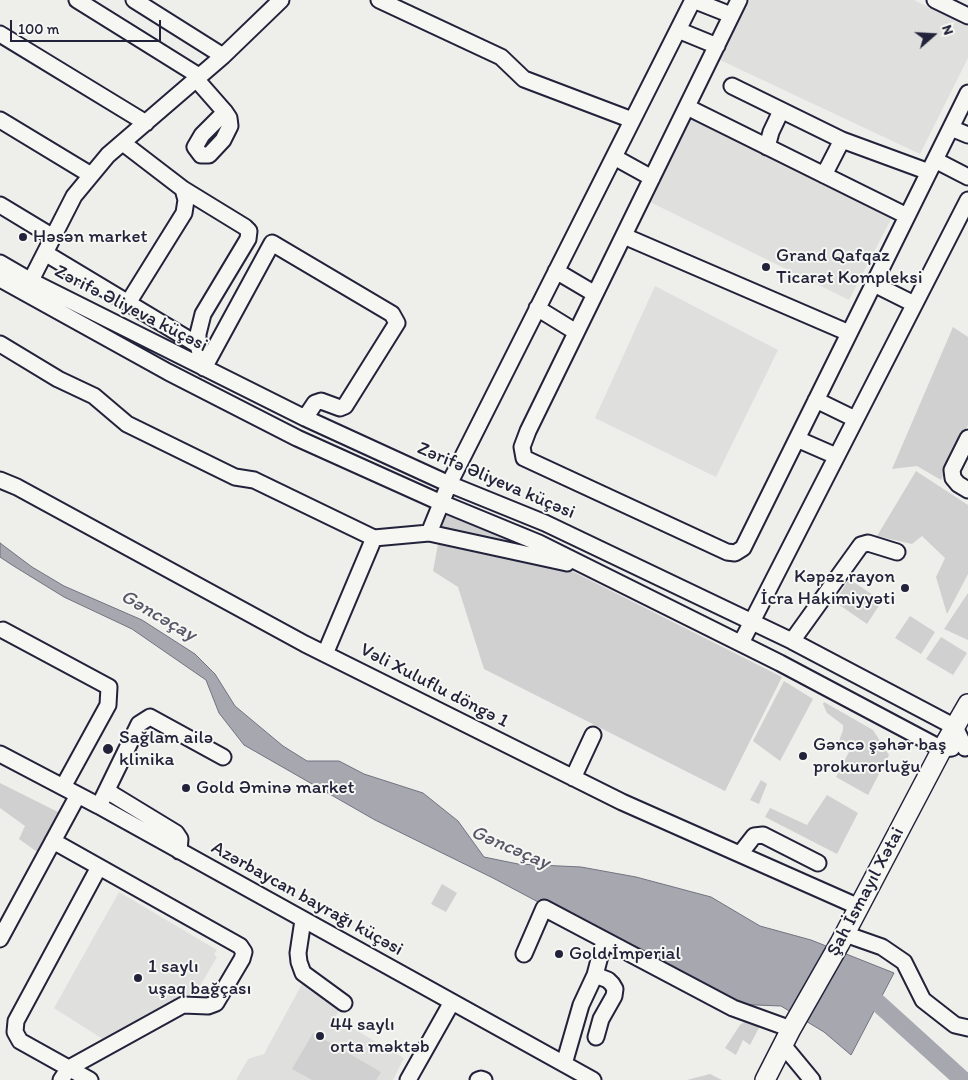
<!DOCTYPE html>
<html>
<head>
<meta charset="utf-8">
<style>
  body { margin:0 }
  #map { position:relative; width:968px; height:1080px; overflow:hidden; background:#eeeeeb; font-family:Itim,sans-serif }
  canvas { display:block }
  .north { position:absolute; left:908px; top:10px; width:50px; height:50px; -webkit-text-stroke:4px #f6f6f2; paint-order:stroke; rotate:71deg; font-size:14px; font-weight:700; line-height:20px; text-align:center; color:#22223b }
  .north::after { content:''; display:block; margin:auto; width:18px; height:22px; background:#22223b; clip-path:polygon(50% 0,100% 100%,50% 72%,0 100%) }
  .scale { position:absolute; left:10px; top:20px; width:151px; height:22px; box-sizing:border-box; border:2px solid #22223b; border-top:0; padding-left:6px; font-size:15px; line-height:18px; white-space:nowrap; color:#22223b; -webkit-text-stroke:4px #f6f6f2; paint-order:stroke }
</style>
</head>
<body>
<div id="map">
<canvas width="968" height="1080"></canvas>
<div class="north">N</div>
<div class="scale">100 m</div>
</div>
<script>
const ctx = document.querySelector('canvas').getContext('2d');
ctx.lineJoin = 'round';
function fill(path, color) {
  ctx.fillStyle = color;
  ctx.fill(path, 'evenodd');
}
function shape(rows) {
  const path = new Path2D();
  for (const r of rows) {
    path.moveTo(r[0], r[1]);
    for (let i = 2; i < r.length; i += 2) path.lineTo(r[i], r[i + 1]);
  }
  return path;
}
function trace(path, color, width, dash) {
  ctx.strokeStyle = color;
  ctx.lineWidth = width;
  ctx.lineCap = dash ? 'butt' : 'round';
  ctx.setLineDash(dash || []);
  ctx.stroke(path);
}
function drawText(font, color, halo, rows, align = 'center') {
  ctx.font = font + ' Itim,sans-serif';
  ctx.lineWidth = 4;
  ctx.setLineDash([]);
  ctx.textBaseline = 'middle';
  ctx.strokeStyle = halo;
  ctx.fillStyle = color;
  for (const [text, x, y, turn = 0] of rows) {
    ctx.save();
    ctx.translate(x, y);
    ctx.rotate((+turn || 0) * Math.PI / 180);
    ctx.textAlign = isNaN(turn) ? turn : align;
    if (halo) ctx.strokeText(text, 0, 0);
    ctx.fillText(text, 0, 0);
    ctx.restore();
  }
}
fill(shape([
  [750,0,914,0,968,27,968,58,920,154,720,60],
  [689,117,891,219,849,300,648,201],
  [655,286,778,350,716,477,595,418],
  [119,892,217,950,214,954,217,957,193,998,109,1043,54,1008],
  [303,982,342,1004,335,1018,404,1058,393,1080,236,1080,248,1059,264,1054]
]), '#dfdfde');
fill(shape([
  [953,327,968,337,968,425,941,480,917,466,892,469],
  [916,471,968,505,968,574,947,614,936,577,945,558,922,536,912,544,877,536],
  [445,507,782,677,725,791,484,669,458,587,433,571],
  [849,579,882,601,867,624,835,602],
  [968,593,968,640,944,629],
  [910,616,935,632,921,654,895,638],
  [941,637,967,653,953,675,926,659],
  [784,681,813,699,780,761,753,741],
  [824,702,873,730,889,755,868,795,836,777,850,750,839,741,843,730,843,725,827,713,823,704],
  [761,780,767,784,759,804,750,800],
  [0,783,62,814,40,854,19,839,25,826,0,808],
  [827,795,858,813,837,854,765,817,770,808,807,825],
  [442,884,457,893,446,912,431,904],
  [751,1017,762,1022,750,1045,743,1040,736,1055,725,1048,740,1025],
  [313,1033,381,1072,376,1080,312,1080,292,1069],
  [710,1074,722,1080,687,1080]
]), '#d0d0d1');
const water = shape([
  [0,543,32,567,64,586,142,620,195,654,215,674,235,706,283,746,307,761,339,761,364,774,423,793,458,821,484,857,518,864,581,867,636,877,711,897,760,926,811,940,894,973,851,1055,824,1032,781,1006,730,1004,493,878,375,820,244,745,219,713,206,680,132,629,64,597,12,565,0,557,0,543]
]);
fill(water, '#a7a7af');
trace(water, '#727281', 1);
trace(shape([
  [857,996,878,1003,963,1080]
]), '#a7a7af', 18);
const minor = shape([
  [77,0,199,76],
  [134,0,223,56],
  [379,0,501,57,524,79,632,120],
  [693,0,731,15],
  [739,0,528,431,522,447,524,458,727,552,735,553,743,548,968,93],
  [935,0,968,16],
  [678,30,717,46],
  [0,34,146,123],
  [196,79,225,112,229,118,230,126,223,140,209,155,201,155,195,147,202,135,225,112],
  [732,86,842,140,929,172],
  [687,107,907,216],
  [0,120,91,175],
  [951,128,968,135],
  [123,143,183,189,186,200,184,213,128,303],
  [767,147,771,132,781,111],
  [614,157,652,178],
  [935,160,968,177],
  [824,175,842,140],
  [183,189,245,227,249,231,248,239,203,314,198,334,198,345,204,368],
  [0,205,53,237],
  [624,236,849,333],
  [45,253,198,345],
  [0,263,31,281,305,418,449,484,545,523,792,641,955,727,965,748],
  [556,271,595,294],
  [0,279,168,372,297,438,437,501,539,543,780,663,942,749,952,748],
  [874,284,914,304],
  [26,290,74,196,108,155,223,56,281,0],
  [537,308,576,332],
  [0,344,58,379,94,396,127,424,235,477,254,480,374,538],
  [204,368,272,243,392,314,397,323,345,406,340,408,321,401,315,403,305,418],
  [816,400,855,419],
  [968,438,952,470,953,478,958,484,968,490],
  [797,439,836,456],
  [0,480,17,487,305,644,622,802,859,907],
  [429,533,567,563],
  [3,630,109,687,108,705,63,787],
  [792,641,861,545,868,543,897,552],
  [741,643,968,200],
  [325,654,374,538,429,533,449,484,693,0],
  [0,754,99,806,593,1080],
  [573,778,593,735],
  [107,791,176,833,180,839,179,851],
  [99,806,139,724,150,717,223,757],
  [53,841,240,946,244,952,242,959,216,1003,208,1006,183,1005,69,1068,61,1080],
  [740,854,754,836,763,835,818,863],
  [303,920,298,953,299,962,303,973,344,1003],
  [845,934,882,947,904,962,923,1000,955,1025,968,1028],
  [0,939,78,795],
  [524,954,544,908,733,1008,791,1029],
  [595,975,608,980,612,984,615,989,614,996,601,1019,596,1037],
  [783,1045,812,1080],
  [564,1064,581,1005,595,975,604,941],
  [90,1080,20,1041,15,1032,16,1021,99,867],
  [408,1080,452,1002],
  [478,1080,481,1079,484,1080]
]);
const major = shape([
  [765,1080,791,1029,840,943,942,749,968,704]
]);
trace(minor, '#22223b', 19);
trace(major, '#22223b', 22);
trace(minor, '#f6f6f2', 15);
trace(major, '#f6f6f2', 19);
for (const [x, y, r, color] of [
  [23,237,5,"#22223b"],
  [766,267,5,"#22223b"],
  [905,588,5,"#22223b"],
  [108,749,6,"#22223b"],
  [803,756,5,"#22223b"],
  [186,788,5,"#22223b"],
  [559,954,5,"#22223b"],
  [138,978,5,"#22223b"],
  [320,1036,5,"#22223b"]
]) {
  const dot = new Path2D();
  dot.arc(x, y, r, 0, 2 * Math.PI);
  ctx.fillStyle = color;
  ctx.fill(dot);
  trace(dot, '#f6f6f2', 2);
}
drawText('19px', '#22223b', '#f6f6f2', [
  ["Həsən market",33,237],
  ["Grand Qafqaz",776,256],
  ["Ticarət Kompleksi",776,278],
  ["Kəpəz rayon",895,577,"right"],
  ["İcra Hakimiyyəti",895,599,"right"],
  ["Sağlam ailə",119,738],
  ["klinika",119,760],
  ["Gəncə şəhər baş",813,745],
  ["prokurorluğu",813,767],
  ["Gold Əminə market",196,788],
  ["Gold İmperial",569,954],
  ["1 saylı",148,967],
  ["uşaq bağçası",148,989],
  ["44 saylı",330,1025],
  ["orta məktəb",330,1047]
], 'left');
drawText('19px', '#22223b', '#f6f6f2', [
  ["Zərifə Əliyeva küçəsi",131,309,27],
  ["Zərifə Əliyeva küçəsi",496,481,23],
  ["Vəli Xuluflu döngə 1",434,686,27],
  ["Şah İsmayıl Xətai",866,892,-62],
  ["Azərbaycan bayrağı küçəsi",307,899,29]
]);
drawText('italic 20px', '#575769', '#f6f6f2', [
  ["Gəncəçay",158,616,30],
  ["Gəncəçay",510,848,23]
]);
</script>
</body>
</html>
